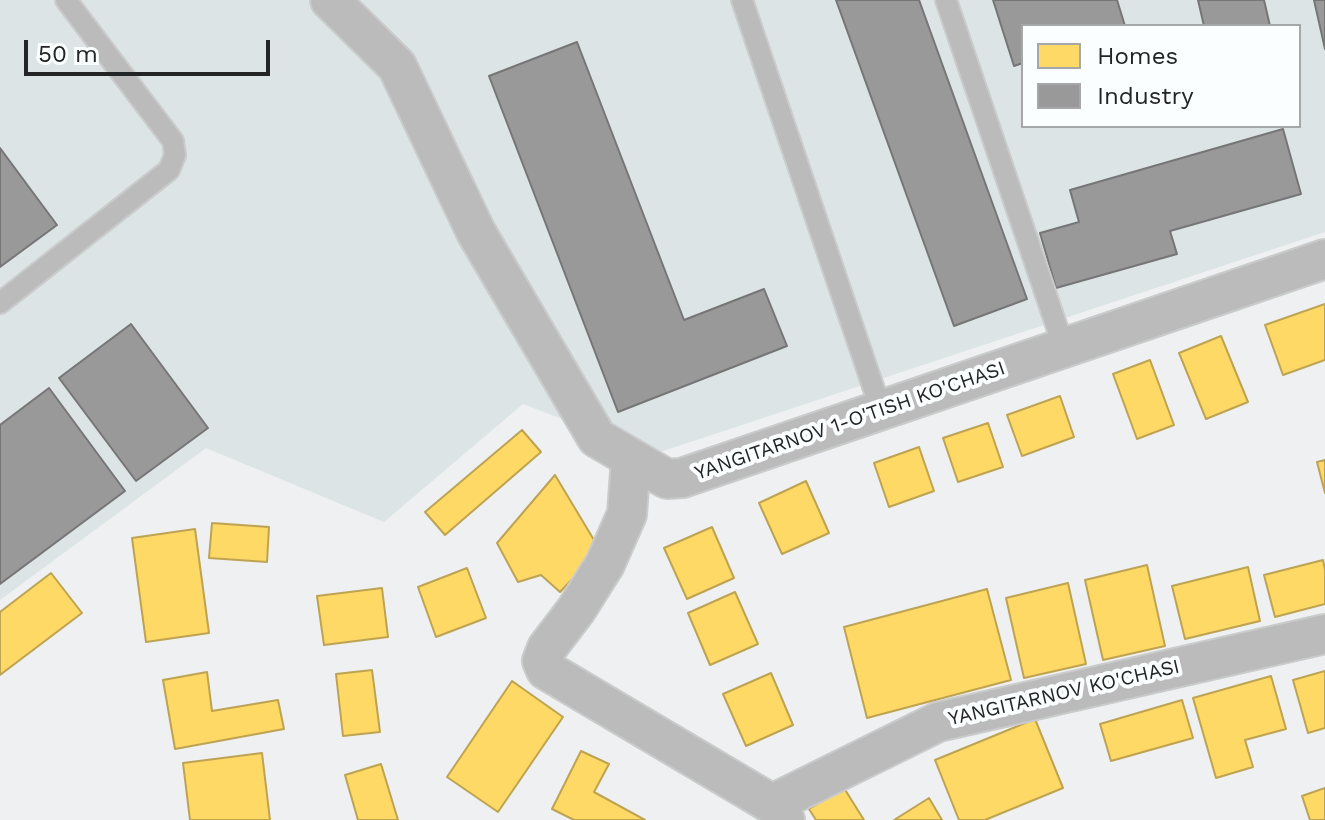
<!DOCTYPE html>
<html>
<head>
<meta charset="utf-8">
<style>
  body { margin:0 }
  #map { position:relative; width:1325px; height:820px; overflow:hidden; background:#eef0f1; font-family:"Work Sans",sans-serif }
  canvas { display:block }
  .legend { position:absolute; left:1021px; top:24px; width:280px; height:104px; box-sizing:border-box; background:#fbfeff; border:2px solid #a5a7a8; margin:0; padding:10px 14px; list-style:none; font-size:24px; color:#232425 }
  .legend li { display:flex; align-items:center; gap:16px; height:40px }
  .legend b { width:40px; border:2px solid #a5a7a8 }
  .scale { position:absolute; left:24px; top:40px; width:246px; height:36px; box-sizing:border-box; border:4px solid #232425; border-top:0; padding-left:10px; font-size:24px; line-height:28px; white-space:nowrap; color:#232425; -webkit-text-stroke:6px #fbfeff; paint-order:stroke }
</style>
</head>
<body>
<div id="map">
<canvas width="1325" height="820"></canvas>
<ul class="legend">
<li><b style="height:22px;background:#ffd966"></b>Homes</li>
<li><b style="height:22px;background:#999"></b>Industry</li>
</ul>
<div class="scale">50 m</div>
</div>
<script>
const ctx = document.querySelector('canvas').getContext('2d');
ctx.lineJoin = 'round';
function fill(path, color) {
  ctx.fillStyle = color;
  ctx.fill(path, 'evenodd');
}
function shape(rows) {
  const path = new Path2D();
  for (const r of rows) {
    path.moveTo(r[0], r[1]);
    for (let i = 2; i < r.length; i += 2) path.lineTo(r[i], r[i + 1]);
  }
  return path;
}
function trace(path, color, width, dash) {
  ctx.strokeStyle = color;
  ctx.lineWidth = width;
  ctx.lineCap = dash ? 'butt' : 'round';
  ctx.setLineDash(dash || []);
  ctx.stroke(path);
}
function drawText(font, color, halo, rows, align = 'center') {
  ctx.font = font + ' "Work Sans",sans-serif';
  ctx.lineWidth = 8;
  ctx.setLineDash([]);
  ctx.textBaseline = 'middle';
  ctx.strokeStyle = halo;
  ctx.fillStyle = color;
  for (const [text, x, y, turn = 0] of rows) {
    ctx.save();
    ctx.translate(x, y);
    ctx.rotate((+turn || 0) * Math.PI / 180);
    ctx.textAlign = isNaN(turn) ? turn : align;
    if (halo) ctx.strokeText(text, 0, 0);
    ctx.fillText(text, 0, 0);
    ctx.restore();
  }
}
fill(shape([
  [0,0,1325,0,1325,232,654,454,523,404,384,522,206,448,0,600],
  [1023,26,1299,26,1299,126,1023,126]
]), '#dce4e6');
const homes = shape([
  [1325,304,1325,360,1283,375,1265,325,1325,304],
  [1221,336,1248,402,1206,419,1179,353,1221,336],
  [1150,360,1174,425,1137,439,1113,374,1150,360],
  [1060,396,1074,437,1022,456,1007,415,1060,396],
  [988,423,1003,467,958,482,943,438,988,423],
  [522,430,541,452,445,535,425,512,522,430],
  [919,447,934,491,889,507,874,463,919,447],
  [1325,460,1325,493,1317,462,1325,460],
  [555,475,600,550,560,592,541,575,518,582,497,543,555,475],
  [806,481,829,533,782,554,759,503,806,481],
  [212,523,269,527,267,562,209,558,212,523],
  [712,527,734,578,687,599,664,548,712,527],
  [195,529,209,633,146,642,132,538,195,529],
  [1323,560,1325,570,1325,604,1275,617,1264,575,1323,560],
  [1147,565,1165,646,1103,660,1085,580,1147,565],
  [1248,567,1260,621,1185,639,1172,586,1248,567],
  [467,568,486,618,436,637,418,587,467,568],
  [51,573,82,613,0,675,0,612,51,573],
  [1068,583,1086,664,1024,678,1006,598,1068,583],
  [382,588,388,637,324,645,317,596,382,588],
  [987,589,1011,680,867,718,844,627,987,589],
  [735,592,758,644,710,665,688,613,735,592],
  [372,670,380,732,343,736,336,674,372,670],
  [1325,671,1325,728,1308,733,1293,680,1325,671],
  [207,672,212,711,278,700,284,729,175,749,163,680,207,672],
  [771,673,793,725,746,746,723,694,771,673],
  [1271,676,1286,729,1245,740,1253,767,1216,778,1193,698,1271,676],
  [512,681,563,717,498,812,447,777,512,681],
  [1182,700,1193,738,1111,761,1100,724,1182,700],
  [1035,719,1063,788,985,820,959,820,935,760,1035,719],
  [581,751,609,764,594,792,645,820,574,820,552,809,581,751],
  [262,753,270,820,190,820,183,763,262,753],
  [381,764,398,820,358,820,345,775,381,764],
  [844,788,864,820,816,820,809,809,844,788],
  [1325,788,1325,820,1310,820,1302,796,1325,788],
  [929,798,942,820,894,820,929,798]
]);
fill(homes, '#ffd966');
trace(homes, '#bda352', 2);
const industry = shape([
  [836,0,919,0,1027,299,954,326,836,0],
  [993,0,1117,0,1125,26,1023,26,1023,63,1014,66,993,0],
  [1198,0,1264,0,1270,26,1204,26,1198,0],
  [1314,0,1325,0,1325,49,1314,0],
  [577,42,684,320,764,289,787,346,618,412,489,76,577,42],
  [1283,129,1301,194,1170,231,1177,254,1056,288,1040,233,1079,222,1070,190,1283,129],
  [0,148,57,225,0,267,0,148],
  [131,324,208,428,136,481,59,378,131,324],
  [49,388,125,491,0,584,0,425,49,388]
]);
fill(industry, '#999');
trace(industry, '#767676', 2);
const service = shape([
  [742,0,881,410],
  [946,0,1064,348],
  [0,303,169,170,175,155,173,141,66,0]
]);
const minor = shape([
  [330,0,397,66,476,232,597,438,667,479,682,478,1325,259],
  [631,458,627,514,605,564,576,610,547,648,542,661,546,670,772,804,785,820],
  [772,804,938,722,1325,634]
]);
trace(service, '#cacbcb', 24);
trace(minor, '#cacbcb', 42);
trace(service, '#bbb', 20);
trace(minor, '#bbb', 38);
drawText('20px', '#232425', '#fbfeff', [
  ["YANGITARNOV 1-O'TISH KO'CHASI",850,421,-19],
  ["YANGITARNOV KO'CHASI",1064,693,-13]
]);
</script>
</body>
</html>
